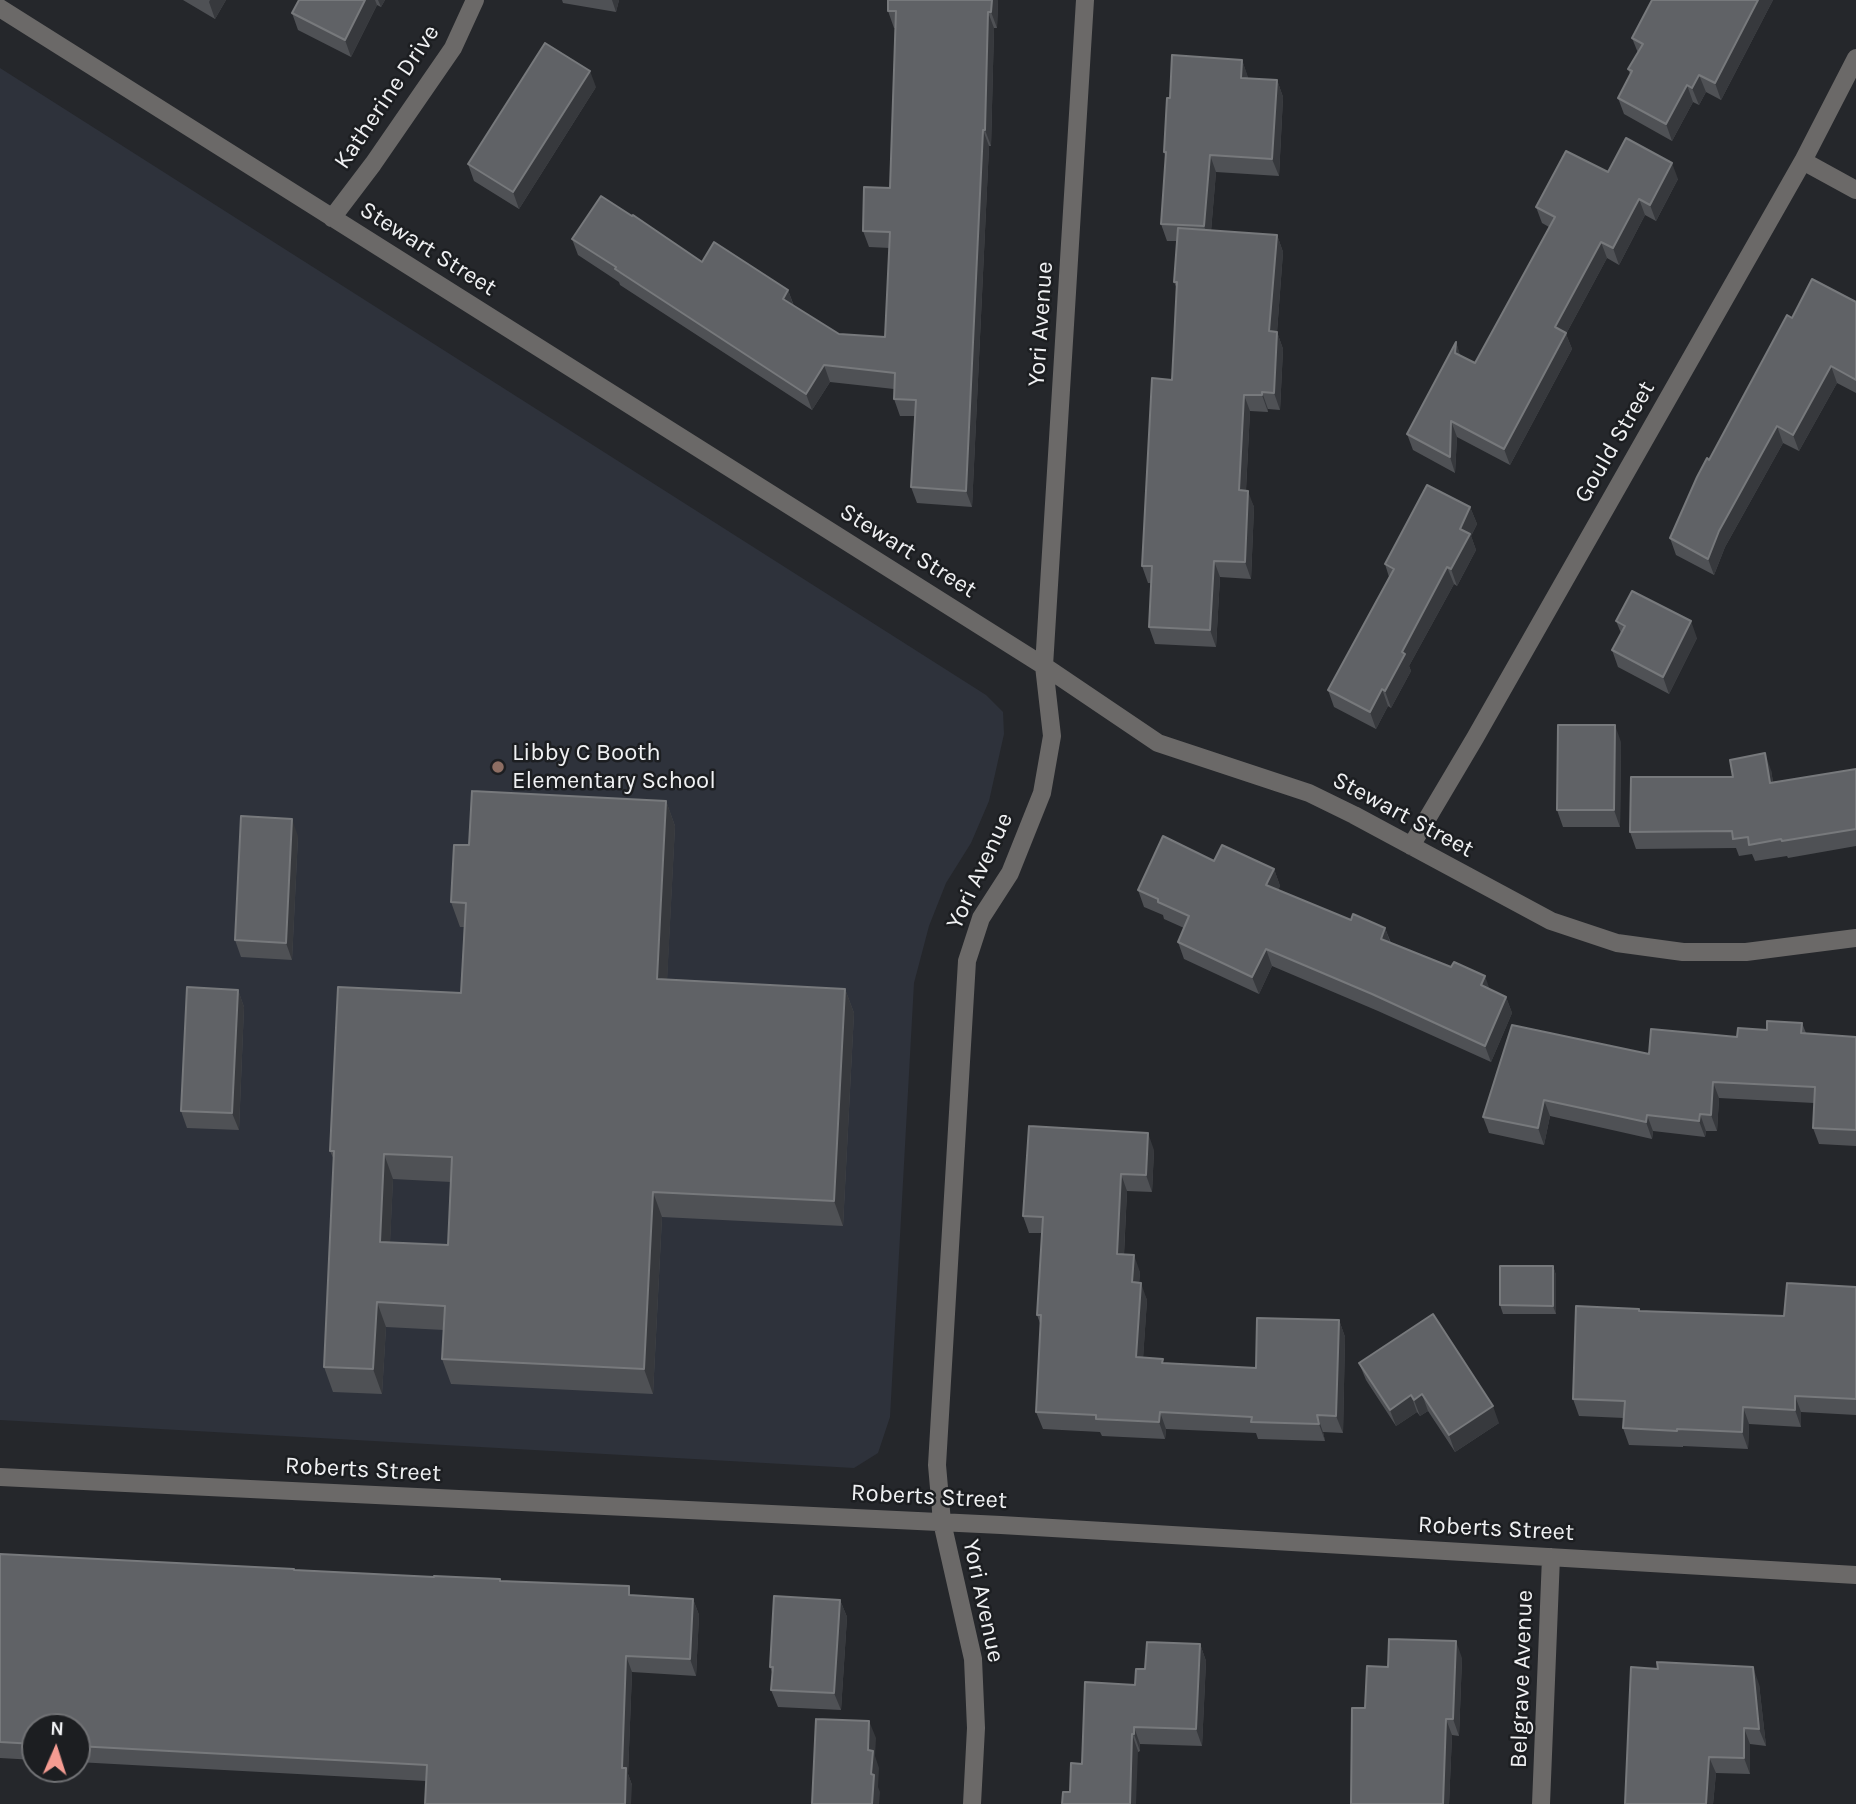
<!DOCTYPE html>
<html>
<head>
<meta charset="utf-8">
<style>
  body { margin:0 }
  #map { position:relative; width:1856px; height:1804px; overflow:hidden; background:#25272b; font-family:Karla,sans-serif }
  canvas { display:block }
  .north { position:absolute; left:21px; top:1713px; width:70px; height:70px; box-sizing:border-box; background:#1c1e21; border:2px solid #717275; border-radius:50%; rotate:3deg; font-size:19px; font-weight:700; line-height:28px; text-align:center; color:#f0f1f3 }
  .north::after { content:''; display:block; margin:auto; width:24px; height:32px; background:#f59c92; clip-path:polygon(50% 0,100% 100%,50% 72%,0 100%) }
</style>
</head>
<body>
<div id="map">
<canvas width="1856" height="1804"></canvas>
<div class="north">N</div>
</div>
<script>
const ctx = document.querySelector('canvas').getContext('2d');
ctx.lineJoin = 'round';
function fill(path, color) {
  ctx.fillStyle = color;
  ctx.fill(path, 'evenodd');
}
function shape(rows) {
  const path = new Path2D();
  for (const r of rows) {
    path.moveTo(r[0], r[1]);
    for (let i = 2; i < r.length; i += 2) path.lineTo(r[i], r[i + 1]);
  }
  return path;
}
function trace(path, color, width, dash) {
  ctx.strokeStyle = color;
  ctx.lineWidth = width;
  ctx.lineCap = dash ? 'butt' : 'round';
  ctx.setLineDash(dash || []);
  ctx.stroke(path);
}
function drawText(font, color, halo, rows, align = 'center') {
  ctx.font = font + ' Karla,sans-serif';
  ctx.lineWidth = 5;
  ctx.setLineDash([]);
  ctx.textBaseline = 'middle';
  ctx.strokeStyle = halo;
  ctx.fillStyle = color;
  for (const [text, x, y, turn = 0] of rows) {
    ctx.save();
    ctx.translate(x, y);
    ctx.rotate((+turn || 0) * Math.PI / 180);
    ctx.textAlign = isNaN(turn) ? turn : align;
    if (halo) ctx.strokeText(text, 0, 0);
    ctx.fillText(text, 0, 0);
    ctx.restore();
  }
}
fill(shape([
  [0,68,986,695,1003,712,1004,734,989,801,971,843,946,883,929,926,914,983,890,1417,878,1453,854,1468,0,1420]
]), '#2e323b');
trace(shape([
  [0,8,1044,666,1158,743,1309,793,1354,815,1551,921,1617,943,1683,952,1746,952,1856,938],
  [1803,161,1856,190],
  [332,218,373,164,453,48,475,0],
  [1411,846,1475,738,1803,161,1856,58],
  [0,1477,1001,1525,1856,1575],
  [972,1804,976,1728,973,1659,942,1522,937,1465,967,961,981,918,1010,873,1042,793,1052,736,1044,666,1085,0],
  [1541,1804,1551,1557]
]), '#6b6968', 18);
fill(shape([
  [183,0,226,0,215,19],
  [299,0,385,0,381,7,377,5,351,57,298,30,292,13],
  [562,0,619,0,616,12,563,3],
  [888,0,998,0,997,28,994,28,991,146,989,146,972,507,917,503,911,487,915,416,900,416,894,399,894,389,830,382,812,410,620,285,619,282,578,255,572,239,702,262,788,290,794,306,839,334,885,337,890,248,869,247,863,231,890,188,895,28,894,28,888,11],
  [1652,0,1773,0,1721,100,1706,92,1699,105,1693,102,1672,141,1624,114,1618,98,1630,74,1628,69,1638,53,1632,38],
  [1242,60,1248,78,1277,80,1283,97,1279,176,1216,172,1211,231,1277,235,1283,252,1277,332,1283,349,1280,410,1268,409,1268,412,1250,411,1246,490,1254,507,1251,579,1220,577,1216,647,1155,644,1149,627,1151,583,1148,583,1142,566,1172,380,1177,289,1174,282,1177,241,1167,241,1161,224,1166,158,1164,152,1170,98],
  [596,87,519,209,474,181,468,164],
  [1608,172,1678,179,1656,221,1645,215,1619,265,1607,258,1566,334,1572,349,1510,465,1457,437,1455,473,1413,450,1407,434,1456,342,1460,356,1475,363,1549,227,1542,223,1536,207],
  [1856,302,1856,393,1837,383,1799,451,1783,443,1725,547,1714,575,1676,555,1670,538,1709,460],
  [1470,507,1477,524,1471,536,1476,550,1457,586,1454,584,1409,666,1411,671,1391,708,1388,706,1376,729,1334,707,1328,690,1389,577,1385,564],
  [1616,621,1697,638,1669,694,1618,667,1612,650,1621,633],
  [1621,742,1620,827,1563,827,1557,810],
  [1856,769,1856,846,1788,858,1787,856,1755,861,1752,854,1739,856,1736,848,1636,849,1630,832,1733,777,1771,770,1773,782],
  [666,801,675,826,667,979,845,989,854,1013,843,1226,662,1217,653,1394,451,1384,442,1359,444,1330,386,1327,382,1394,333,1392,324,1367,334,1160,330,1151,461,993,464,927,460,927,451,902,469,845],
  [393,1179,451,1182,448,1245,390,1242],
  [298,836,292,960,241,957,235,940],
  [1214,861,1274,869,1280,886,1278,890,1351,920,1385,928,1391,943,1506,997,1512,1013,1491,1062,1378,1011,1272,966,1259,994,1184,959,1178,942,1184,928,1164,919,1163,915,1144,907,1138,890],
  [238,990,244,1007,239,1130,187,1128,181,1111],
  [1802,1023,1806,1033,1856,1037,1856,1146,1819,1144,1813,1128,1814,1103,1719,1098,1717,1131,1706,1131,1705,1137,1653,1131,1652,1139,1550,1116,1544,1145,1489,1133,1483,1117,1649,1054],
  [1154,1150,1152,1192,1127,1191,1124,1255,1140,1272,1139,1283,1147,1300,1143,1358,1164,1363,1256,1368,1339,1320,1345,1337,1343,1433,1323,1432,1325,1441,1258,1439,1256,1433,1166,1429,1165,1439,1102,1436,1100,1432,1043,1429,1036,1412,1041,1326,1037,1315,1042,1233,1029,1233,1023,1216],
  [1553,1266,1556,1275,1556,1314,1503,1314,1500,1305],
  [1856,1287,1856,1415,1801,1412,1801,1427,1749,1424,1748,1449,1683,1446,1683,1447,1629,1445,1623,1428,1624,1418,1579,1416,1573,1399,1640,1311,1784,1316],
  [1359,1363,1499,1423,1455,1452,1428,1411,1420,1416,1417,1412,1396,1426,1366,1380],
  [0,1554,434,1577,500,1579,501,1581,632,1595,693,1599,699,1615,696,1676,632,1672,628,1774,632,1785,426,1781,77,1762,77,1727,35,1727,35,1760,0,1758],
  [840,1600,847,1617,841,1710,778,1707,771,1690,773,1675,770,1667],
  [1200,1644,1206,1661,1202,1746,1140,1744,1140,1751,1070,1792,1082,1764,1145,1669],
  [1462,1658,1459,1736,1452,1735,1449,1804,1351,1804,1365,1708,1388,1667],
  [1759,1684,1766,1746,1750,1744,1750,1774,1716,1773,1713,1804,1625,1804]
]), '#4f5155');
fill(shape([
  [210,0,226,0,215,19,209,2],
  [365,0,375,0,377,5,351,57,345,40],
  [378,0,385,0,381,7],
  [612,0,619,0,616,12],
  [992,0,998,0,997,28,991,12],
  [1758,0,1773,0,1721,100,1715,83],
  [988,12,994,28,991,146,985,130],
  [1242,60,1248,77,1247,95,1241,78],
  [590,71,596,87,519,209,513,192],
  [1699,75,1706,92,1699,105,1692,88],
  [1277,80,1283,97,1279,176,1272,159],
  [1687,85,1693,102,1672,141,1666,124],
  [983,130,989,146,972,507,966,491],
  [1210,155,1216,172,1210,243,1204,226],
  [1672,163,1678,179,1656,221,1650,205],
  [1639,199,1645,215,1619,265,1613,248],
  [1277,235,1283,252,1277,332,1283,349,1280,410,1274,393,1269,331],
  [1601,242,1607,258,1566,334,1572,349,1510,465,1504,449,1555,327],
  [788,290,794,307,783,299],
  [1456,342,1461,358,1455,353],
  [824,365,830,382,812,410,806,394],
  [1831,366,1837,383,1799,451,1793,435],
  [1262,392,1268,409,1268,412,1262,395],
  [1244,395,1250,411,1245,507,1239,490],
  [1451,421,1457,437,1455,473,1450,457],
  [1777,426,1783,443,1725,547,1714,575,1708,559,1719,531],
  [1248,491,1254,507,1251,579,1245,562],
  [1470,507,1477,524,1471,536,1476,550,1457,586,1451,569,1460,529],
  [1214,561,1220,577,1216,647,1210,630],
  [1447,567,1454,584,1409,666,1411,671,1391,708,1385,691,1402,652],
  [1691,621,1697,638,1669,694,1663,677],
  [1382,689,1388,706,1376,729,1370,712],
  [1615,725,1621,742,1620,827,1614,810],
  [1765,753,1771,770,1776,800,1770,783],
  [666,801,675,826,666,1003,657,979],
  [292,819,298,836,292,960,286,943],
  [1274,869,1280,886,1272,902,1266,885],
  [1385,928,1391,945,1381,939],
  [1266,949,1272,966,1259,994,1252,977],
  [1485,976,1491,993,1481,985],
  [845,989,854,1013,843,1226,834,1201],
  [238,990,244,1007,239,1130,232,1113],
  [1506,997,1512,1013,1491,1062,1485,1046],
  [1713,1082,1719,1098,1717,1131,1711,1115],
  [1544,1100,1550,1116,1544,1145,1538,1128],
  [1700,1114,1706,1131,1705,1137,1699,1121],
  [1647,1115,1653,1131,1652,1139,1646,1122],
  [1148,1133,1154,1150,1152,1192,1146,1175],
  [384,1154,393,1179,389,1267,380,1242],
  [1121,1174,1127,1191,1123,1271,1117,1254],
  [653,1192,662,1217,653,1394,644,1369],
  [1134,1255,1140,1272,1138,1299,1132,1282],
  [1553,1266,1556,1275,1556,1314,1553,1306],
  [1141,1283,1147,1300,1142,1374,1136,1357],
  [377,1302,386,1327,382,1394,373,1369],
  [1339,1320,1345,1337,1343,1433,1336,1416],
  [1422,1394,1428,1411,1420,1416,1414,1400],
  [1411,1395,1417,1412,1396,1426,1390,1410],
  [1795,1396,1801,1412,1801,1427,1795,1410],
  [1493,1406,1499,1423,1455,1452,1449,1435],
  [1743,1407,1749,1424,1748,1449,1742,1432],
  [1160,1412,1166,1429,1165,1439,1159,1422],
  [1317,1415,1323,1432,1325,1441,1319,1424],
  [693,1599,699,1615,696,1676,690,1659],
  [840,1600,847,1617,841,1710,834,1693],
  [1456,1641,1462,1658,1459,1736,1453,1719],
  [1200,1644,1206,1661,1202,1746,1196,1729],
  [626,1656,632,1672,628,1774,632,1785,631,1804,625,1804,622,1768],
  [1753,1667,1759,1684,1766,1746,1759,1729],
  [1446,1719,1452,1735,1449,1804,1443,1804],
  [869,1721,876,1738,875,1756,879,1768,878,1787,880,1792,879,1804,872,1804,871,1774,868,1750],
  [1134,1727,1140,1744,1140,1751,1134,1734],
  [1744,1728,1750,1744,1750,1774,1744,1758],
  [1132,1734,1138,1751,1136,1804,1130,1804],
  [1709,1757,1716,1773,1713,1804,1706,1804]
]), '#37393d');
const building = shape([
  [299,0,365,0,345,40,292,13,299,0],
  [888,0,992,0,991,12,988,12,985,130,983,130,966,491,911,487,916,400,894,399,895,373,824,365,806,394,615,269,616,267,572,239,601,196,632,216,633,215,702,262,714,242,788,290,783,299,839,334,885,337,890,232,863,231,864,187,890,188,896,11,888,11,888,0],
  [1652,0,1758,0,1715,83,1699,75,1692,88,1687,85,1666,124,1618,98,1632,71,1628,69,1643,44,1632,38,1652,0],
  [545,43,590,71,513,192,468,164,545,43],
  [1172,55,1242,60,1241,78,1277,80,1272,159,1210,155,1204,226,1161,224,1166,152,1164,152,1167,98,1170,98,1172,55],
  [1626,138,1672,163,1650,205,1639,199,1613,248,1601,242,1555,327,1566,333,1504,449,1451,421,1450,457,1407,434,1456,342,1455,353,1475,363,1555,217,1536,207,1566,151,1608,172,1626,138],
  [1178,228,1277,235,1269,331,1277,332,1274,393,1262,392,1262,395,1244,395,1239,490,1248,491,1245,562,1214,561,1210,630,1149,627,1152,566,1142,566,1152,378,1172,380,1177,282,1174,282,1178,228],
  [1812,279,1856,302,1856,380,1831,366,1793,435,1777,426,1719,531,1708,559,1670,538,1697,477,1707,458,1709,460,1787,315,1792,318,1812,279],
  [1427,485,1470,507,1460,529,1470,534,1451,569,1447,567,1402,652,1405,654,1385,691,1382,689,1370,712,1328,690,1394,569,1385,564,1427,485],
  [1632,591,1691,621,1663,677,1612,650,1625,626,1616,621,1632,591],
  [1558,725,1615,725,1614,810,1557,810,1558,725],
  [1765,753,1770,783,1856,769,1856,829,1782,841,1781,839,1749,845,1748,837,1733,839,1732,831,1630,832,1631,777,1733,777,1730,760,1765,753],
  [472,791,666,801,657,979,845,989,834,1201,653,1192,644,1369,442,1359,445,1306,377,1302,373,1369,324,1367,334,1151,330,1151,338,987,461,993,466,903,451,902,454,845,469,845,472,791],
  [384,1154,452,1157,448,1245,380,1242,384,1154],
  [241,816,292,819,286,943,235,940,241,816],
  [1163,836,1214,861,1222,845,1274,869,1266,885,1351,920,1353,914,1385,928,1381,939,1451,967,1454,962,1485,976,1481,985,1506,997,1485,1046,1372,994,1266,949,1252,977,1178,942,1189,916,1158,902,1158,899,1138,890,1163,836],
  [187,987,238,990,232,1113,181,1111,187,987],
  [1767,1021,1802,1023,1801,1033,1856,1037,1856,1130,1813,1128,1815,1087,1713,1082,1711,1115,1700,1114,1699,1121,1647,1115,1646,1122,1544,1100,1538,1128,1483,1117,1512,1025,1649,1054,1651,1029,1737,1037,1738,1028,1767,1030,1767,1021],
  [1029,1126,1148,1133,1146,1175,1121,1174,1117,1254,1134,1255,1132,1282,1141,1283,1136,1357,1163,1359,1162,1363,1256,1368,1257,1318,1339,1320,1336,1416,1317,1415,1319,1424,1251,1422,1252,1417,1160,1412,1159,1422,1096,1419,1096,1415,1036,1412,1041,1315,1037,1315,1043,1217,1023,1216,1029,1126],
  [1500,1266,1553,1266,1553,1306,1500,1305,1500,1266],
  [1787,1283,1856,1287,1856,1399,1795,1396,1795,1410,1743,1407,1742,1432,1677,1429,1677,1431,1623,1428,1625,1401,1573,1399,1576,1306,1639,1309,1639,1311,1784,1316,1787,1283],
  [1433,1314,1493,1406,1449,1435,1422,1394,1414,1400,1411,1395,1390,1410,1359,1363,1433,1314],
  [0,1554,294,1569,294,1570,434,1577,434,1576,500,1579,500,1581,629,1586,629,1595,693,1599,690,1659,626,1656,622,1768,626,1768,625,1804,425,1804,427,1765,77,1746,77,1727,35,1727,35,1744,0,1742,0,1554],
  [774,1596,840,1600,834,1693,771,1690,773,1667,770,1667,774,1596],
  [1389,1639,1456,1641,1453,1719,1446,1719,1443,1804,1351,1804,1352,1708,1365,1708,1367,1666,1388,1667,1389,1639],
  [1147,1642,1200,1644,1196,1729,1134,1727,1134,1734,1132,1734,1130,1804,1062,1804,1063,1792,1070,1792,1071,1763,1082,1764,1085,1682,1135,1685,1136,1669,1145,1669,1147,1642],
  [1657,1662,1753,1667,1759,1729,1744,1728,1744,1758,1709,1757,1706,1804,1625,1804,1631,1667,1658,1669,1657,1662],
  [816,1719,869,1721,868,1750,873,1751,871,1774,874,1775,872,1804,812,1804,816,1719]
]);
fill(building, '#606266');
trace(building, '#77797c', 2);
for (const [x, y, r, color] of [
  [498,767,7,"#8d6e63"]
]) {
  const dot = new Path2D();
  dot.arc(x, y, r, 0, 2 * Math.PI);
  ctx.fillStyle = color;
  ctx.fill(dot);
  trace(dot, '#1c1e21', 2.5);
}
drawText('24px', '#f0f1f3', '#1c1e21', [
  ["Katherine Drive",387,97,-56],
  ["Stewart Street",428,249,32],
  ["Yori Avenue",1041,324,-86],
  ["Gould Street",1615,442,-60],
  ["Stewart Street",908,551,32],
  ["Stewart Street",1403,815,28],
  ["Yori Avenue",980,871,-65],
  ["Roberts Street",363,1470,3],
  ["Roberts Street",929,1497,3],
  ["Roberts Street",1496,1529,3],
  ["Yori Avenue",983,1601,78],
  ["Belgrave Avenue",1522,1679,-88]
]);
drawText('24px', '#f0f1f3', '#1c1e21', [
  ["Libby C Booth",512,753],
  ["Elementary School",512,781]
], 'left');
</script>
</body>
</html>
